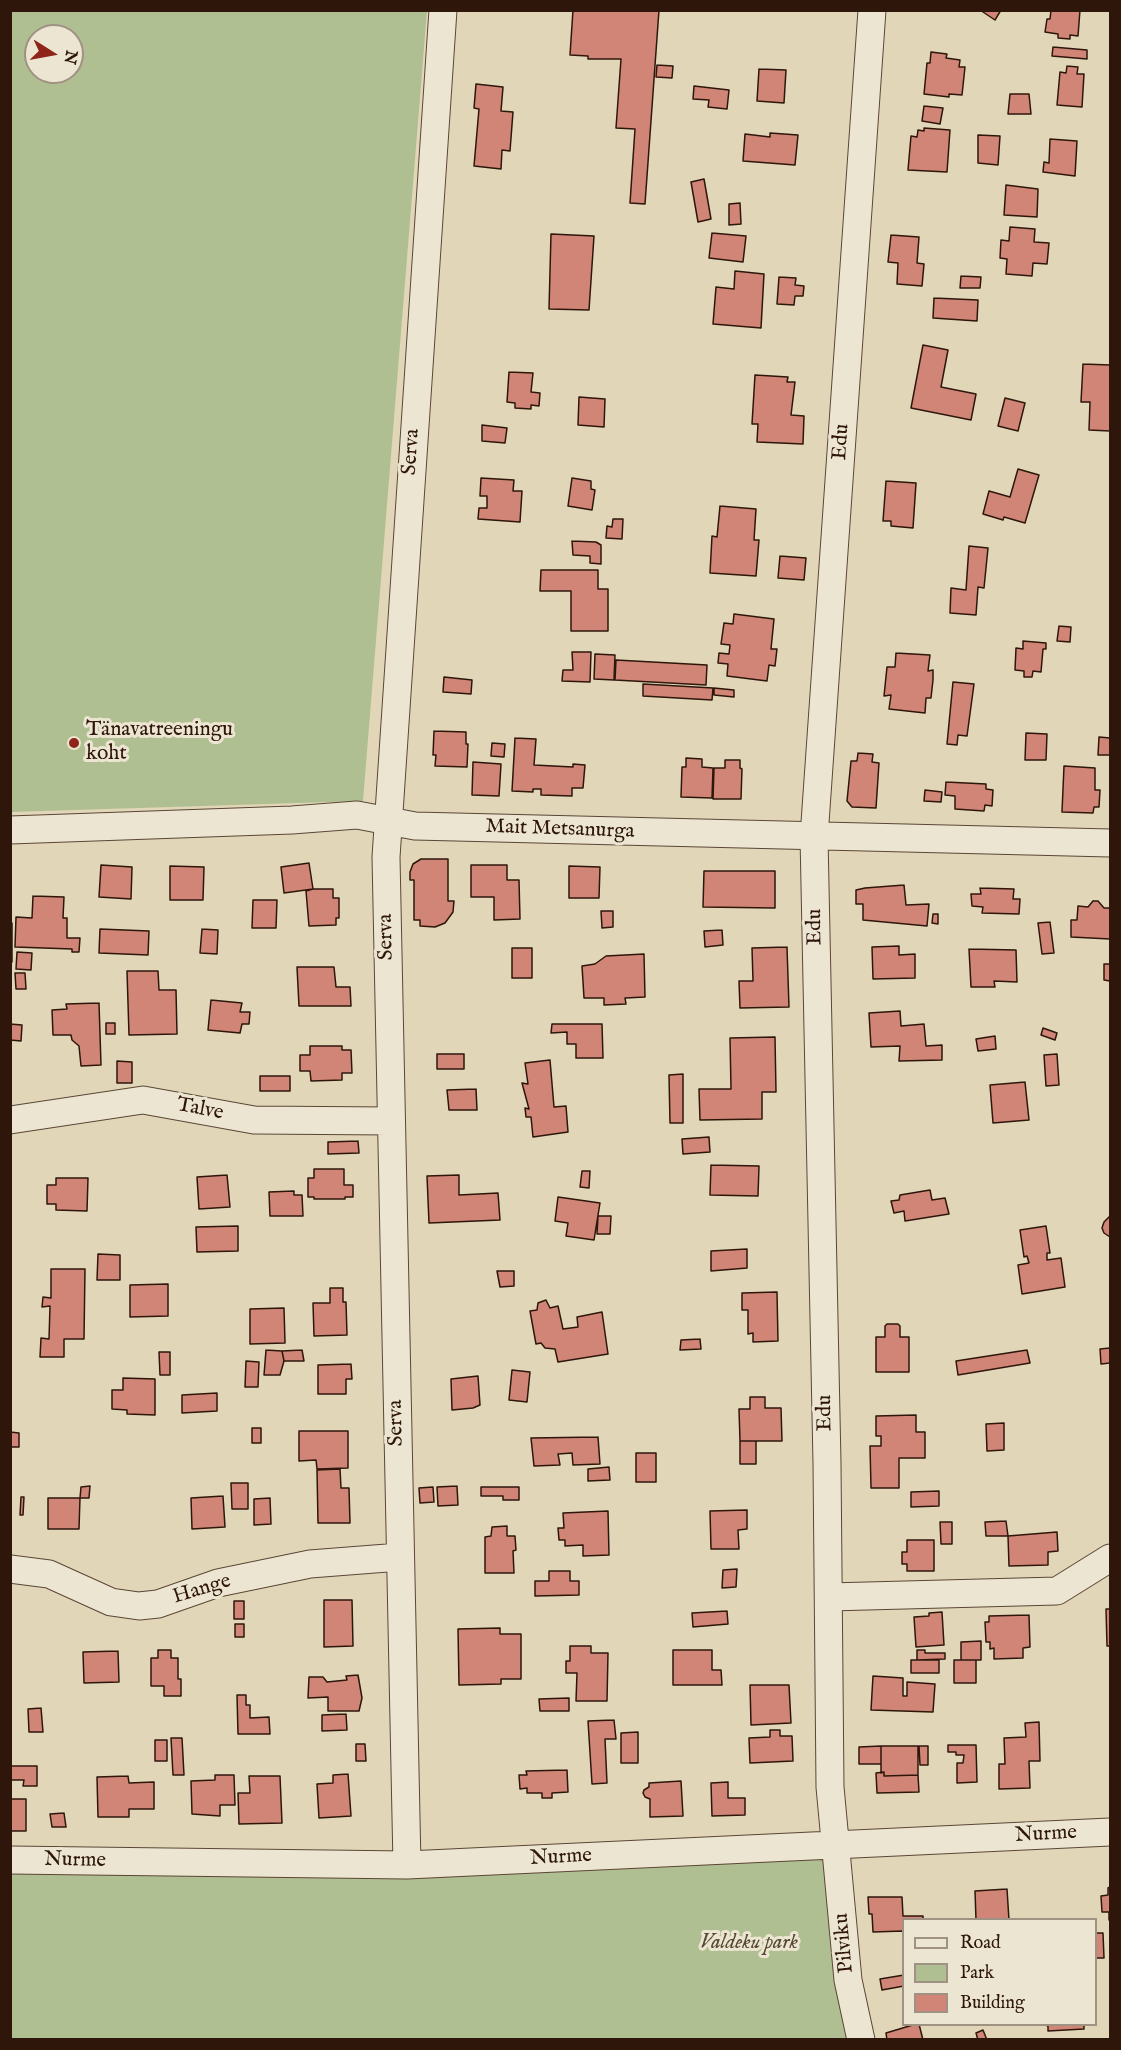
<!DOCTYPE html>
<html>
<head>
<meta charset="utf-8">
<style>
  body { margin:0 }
  #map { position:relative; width:1121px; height:2050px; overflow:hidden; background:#e1d7b8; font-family:"IM FELL English",serif }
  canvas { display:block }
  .frame { position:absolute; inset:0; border:12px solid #2e160b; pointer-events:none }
  .legend { position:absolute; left:902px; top:1918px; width:195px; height:108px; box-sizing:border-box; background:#ece5d1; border:2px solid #a09282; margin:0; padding:8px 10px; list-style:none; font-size:18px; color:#2e160b }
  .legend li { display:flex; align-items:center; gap:12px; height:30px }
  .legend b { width:30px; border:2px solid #a09282 }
  .north { position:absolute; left:24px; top:24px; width:60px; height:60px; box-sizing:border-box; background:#ece5d1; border:2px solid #a09282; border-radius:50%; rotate:101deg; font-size:16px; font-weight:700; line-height:24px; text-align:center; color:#2e160b }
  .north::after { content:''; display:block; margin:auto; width:21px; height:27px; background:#8f2418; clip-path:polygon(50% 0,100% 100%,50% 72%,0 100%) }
</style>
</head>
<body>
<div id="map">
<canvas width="1121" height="2050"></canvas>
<div class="frame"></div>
<ul class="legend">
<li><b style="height:8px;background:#ece5d1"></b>Road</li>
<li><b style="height:16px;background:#b0bf92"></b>Park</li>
<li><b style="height:16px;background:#d08576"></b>Building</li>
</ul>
<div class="north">N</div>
</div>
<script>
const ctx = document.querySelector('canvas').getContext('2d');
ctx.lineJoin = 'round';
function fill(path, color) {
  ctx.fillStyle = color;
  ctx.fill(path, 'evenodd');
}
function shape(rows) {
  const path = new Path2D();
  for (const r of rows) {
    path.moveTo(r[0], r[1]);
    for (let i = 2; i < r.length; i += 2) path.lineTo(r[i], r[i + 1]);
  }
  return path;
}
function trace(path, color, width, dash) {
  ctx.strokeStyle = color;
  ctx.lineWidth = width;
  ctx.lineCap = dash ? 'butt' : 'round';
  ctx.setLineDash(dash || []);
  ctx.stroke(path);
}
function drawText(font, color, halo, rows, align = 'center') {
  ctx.font = font + ' "IM FELL English",serif';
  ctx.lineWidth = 6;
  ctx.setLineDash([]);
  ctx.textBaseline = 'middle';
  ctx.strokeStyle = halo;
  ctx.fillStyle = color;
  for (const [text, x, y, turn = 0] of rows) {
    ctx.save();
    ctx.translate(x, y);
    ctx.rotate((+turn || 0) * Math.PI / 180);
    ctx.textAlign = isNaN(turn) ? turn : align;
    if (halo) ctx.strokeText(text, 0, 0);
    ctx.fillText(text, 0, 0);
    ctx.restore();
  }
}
fill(shape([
  [10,11,427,11,363,801,11,812],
  [36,36,72,36,72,72,36,72],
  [837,1846,861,2040,11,2040,11,1860]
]), '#b0bf92');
const building = shape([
  [573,10,659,10,645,204,630,203,635,129,616,128,621,59,588,59,588,56,570,55,573,10],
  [980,10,1001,10,995,20,980,10],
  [1051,10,1080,10,1078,36,1070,35,1070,39,1058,38,1058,34,1045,32,1047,19,1050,19,1051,10],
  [1053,47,1087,50,1087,59,1052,56,1053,47],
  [931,52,947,54,946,58,960,60,959,67,965,67,962,95,949,94,949,97,924,94,927,63,930,63,931,52],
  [657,65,673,66,672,78,656,77,657,65],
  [1067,66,1078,67,1077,74,1084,74,1082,107,1057,105,1060,72,1066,73,1067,66],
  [759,69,786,70,784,103,757,101,759,69],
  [476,84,503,87,501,111,513,112,510,151,502,150,501,169,474,166,479,109,474,108,476,84],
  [694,86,729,90,727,109,708,107,709,100,693,99,694,86],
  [1010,94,1029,94,1031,114,1008,114,1010,94],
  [924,106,943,108,940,124,922,121,924,106],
  [924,128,950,130,947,172,908,170,911,136,917,137,918,130,924,131,924,128],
  [770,133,798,135,795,165,743,161,745,134,770,137,770,133],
  [978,135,1000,136,998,165,978,163,978,135],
  [1050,139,1077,141,1075,176,1043,172,1044,162,1049,163,1050,139],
  [704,179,711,219,698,222,691,182,704,179],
  [1006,185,1038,189,1037,217,1004,215,1006,185],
  [740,203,741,224,729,225,729,204,740,203],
  [1010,227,1035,229,1034,242,1049,243,1047,264,1033,263,1032,276,1006,274,1007,259,1000,258,1001,240,1009,241,1010,227],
  [712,233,746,236,743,262,709,258,712,233],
  [551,234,594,236,589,310,549,309,551,234],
  [891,235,919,237,917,263,924,264,922,286,897,284,898,263,888,262,891,235],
  [735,271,764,274,761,328,713,324,716,287,734,289,735,271],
  [961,276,981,277,980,288,960,288,961,276],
  [779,277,796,278,795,285,804,286,803,296,795,296,794,305,777,304,779,277],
  [934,298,978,300,977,321,933,318,934,298],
  [923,345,948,350,941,387,976,394,971,420,911,408,923,345],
  [1083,364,1110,365,1110,431,1089,430,1090,402,1081,402,1083,364],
  [509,372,533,373,531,392,540,393,539,406,531,405,531,409,515,408,515,403,507,402,509,372],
  [755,375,788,377,787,382,795,382,791,415,804,416,803,444,757,442,758,424,752,424,755,375],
  [579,397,605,399,604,427,578,425,579,397],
  [1005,398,1025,403,1018,431,998,426,1005,398],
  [482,425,507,428,505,443,482,441,482,425],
  [1018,469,1039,475,1025,523,1004,517,1003,520,983,514,989,491,1010,497,1018,469],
  [481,478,514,480,513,491,522,491,520,522,478,519,479,508,487,508,487,496,480,496,481,478],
  [572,478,591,481,591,489,595,490,592,510,568,506,572,478],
  [886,481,916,483,913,528,891,526,891,521,883,521,886,481],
  [720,506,756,509,754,540,759,540,756,576,710,573,712,536,717,537,720,506],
  [613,519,623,519,622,539,606,538,607,526,612,527,613,519],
  [572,541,596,542,601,545,601,564,590,563,590,556,573,555,572,541],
  [969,546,988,548,984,588,978,587,976,615,950,613,951,588,966,590,969,546],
  [780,556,806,558,804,580,778,578,780,556],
  [541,570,598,570,598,589,608,589,608,631,571,631,571,591,540,591,541,570],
  [734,614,774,619,771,649,777,649,775,666,769,665,767,681,727,676,728,664,718,663,719,653,729,654,730,645,721,644,724,623,733,624,734,614],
  [1059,626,1071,627,1070,642,1057,641,1059,626],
  [1023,641,1046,643,1046,649,1043,649,1041,672,1033,671,1032,677,1024,677,1024,671,1015,670,1016,648,1023,649,1023,641],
  [572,652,591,652,590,682,562,681,563,670,573,670,572,652],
  [896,653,930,655,928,671,933,670,933,680,931,698,926,698,925,713,889,709,891,695,884,696,887,667,895,667,896,653],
  [595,654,615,655,614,680,594,679,595,654],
  [616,660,707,665,706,685,615,680,616,660],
  [444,677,472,680,471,694,443,692,444,677],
  [953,682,974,684,967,736,958,735,957,745,947,744,953,682],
  [643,684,713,688,712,700,643,696,643,684],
  [714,688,734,690,734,697,714,695,714,688],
  [434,731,466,732,466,744,468,744,467,767,435,766,436,755,433,755,434,731],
  [1026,733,1047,734,1046,760,1025,760,1026,733],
  [1099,737,1110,738,1110,755,1098,755,1099,737],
  [515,738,536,739,534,765,573,767,573,764,585,765,583,788,572,788,572,796,541,795,541,789,533,789,533,792,512,791,515,738],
  [492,743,505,744,504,757,491,756,492,743],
  [858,753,873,754,872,762,879,763,876,808,852,807,847,801,851,761,857,761,858,753],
  [686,758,702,759,702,767,713,768,712,798,681,797,682,767,686,767,686,758],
  [725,760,740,760,740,768,742,769,741,799,713,799,714,768,725,768,725,760],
  [473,762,501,764,499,796,472,795,473,762],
  [1064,766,1095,768,1095,790,1100,790,1099,807,1094,807,1093,813,1062,812,1064,766],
  [946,782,986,784,986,789,993,790,992,806,985,805,984,811,955,809,955,796,945,795,946,782],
  [925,790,942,792,941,802,924,801,925,790],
  [421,859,448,859,448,901,454,901,453,912,445,923,435,927,420,926,420,920,414,920,414,880,410,880,410,872,413,864,421,859],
  [309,863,313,889,284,893,281,867,309,863],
  [101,865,132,867,131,899,99,897,101,865],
  [471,865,507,865,507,880,519,880,520,919,494,920,494,897,471,897,471,865],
  [170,866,204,867,203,900,170,900,170,866],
  [569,866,600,867,599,898,569,898,569,866],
  [704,871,775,871,775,908,703,907,704,871],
  [904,885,906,905,929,904,927,926,863,920,863,904,856,904,856,890,865,888,904,885],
  [980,888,1014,889,1013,899,1020,899,1019,914,982,913,983,907,972,906,971,894,981,894,980,888],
  [313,889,333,889,333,898,339,898,339,918,336,918,336,925,309,926,306,891,313,889],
  [33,896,64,897,63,918,67,918,67,938,80,938,79,952,72,952,72,949,15,947,16,917,32,918,33,896],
  [253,900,277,900,276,928,252,928,253,900],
  [1093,901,1098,901,1104,908,1110,908,1110,939,1071,937,1071,920,1077,920,1078,906,1088,907,1093,901],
  [601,911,613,911,613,927,602,928,601,911],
  [933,914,938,914,938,924,932,923,933,914],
  [1050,922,1054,953,1042,954,1038,923,1050,922],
  [10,923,12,923,12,962,10,962,10,923],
  [100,929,149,931,148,955,99,953,100,929],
  [202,929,218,930,217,954,200,953,202,929],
  [722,930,723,945,705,947,704,931,722,930],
  [899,946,899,955,915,954,915,978,873,979,872,947,899,946],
  [787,947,789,1007,740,1008,739,981,753,981,752,948,787,947],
  [512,948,532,948,532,978,512,978,512,948],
  [969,949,1016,950,1017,982,994,981,995,987,971,987,969,949],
  [17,952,32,953,31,970,16,969,17,952],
  [644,954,645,997,625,998,626,1004,604,1005,604,998,584,998,582,966,595,964,606,956,644,954],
  [1104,964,1110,964,1110,981,1104,980,1104,964],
  [297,967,334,967,336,987,350,987,351,1006,299,1006,297,967],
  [127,971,158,971,159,990,176,990,177,1034,129,1035,127,971],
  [15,973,25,973,26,989,16,989,15,973],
  [211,1000,242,1003,240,1012,250,1012,249,1024,242,1024,240,1033,208,1030,211,1000],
  [99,1003,101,1065,81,1066,79,1046,72,1040,71,1035,53,1035,52,1010,67,1009,66,1004,99,1003],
  [900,1011,901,1026,924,1024,926,1046,942,1045,942,1060,899,1061,900,1046,871,1047,869,1013,900,1011],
  [106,1023,115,1023,115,1034,106,1034,106,1023],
  [10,1024,22,1025,21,1041,10,1040,10,1024],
  [552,1024,602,1024,603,1058,576,1058,576,1044,567,1044,567,1032,551,1033,552,1024],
  [1043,1028,1057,1033,1055,1040,1041,1035,1043,1028],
  [995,1036,996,1049,978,1051,976,1039,995,1036],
  [775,1037,776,1092,762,1092,762,1119,700,1120,699,1089,731,1089,730,1038,775,1037],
  [310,1046,342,1046,342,1050,351,1050,352,1073,342,1073,342,1080,311,1081,310,1071,300,1071,300,1055,310,1055,310,1046],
  [437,1054,464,1054,464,1069,437,1069,437,1054],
  [1057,1054,1059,1085,1046,1086,1044,1055,1057,1054],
  [550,1060,554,1107,566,1106,568,1132,533,1137,531,1117,526,1117,525,1108,529,1109,522,1083,528,1084,525,1063,550,1060],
  [117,1061,132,1062,132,1083,117,1083,117,1061],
  [683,1074,683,1123,670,1123,669,1075,683,1074],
  [260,1076,290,1076,290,1091,260,1091,260,1076],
  [1025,1082,1029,1120,993,1123,990,1085,1025,1082],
  [476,1089,477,1110,449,1110,447,1090,476,1089],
  [709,1137,710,1152,683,1154,682,1139,709,1137],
  [358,1141,359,1153,328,1154,328,1142,358,1141],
  [711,1165,759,1166,758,1196,710,1195,711,1165],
  [314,1169,344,1169,344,1185,353,1185,353,1197,345,1197,345,1199,314,1199,314,1197,308,1197,308,1178,314,1178,314,1169],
  [582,1171,590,1171,589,1188,580,1187,582,1171],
  [227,1175,230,1207,199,1209,197,1177,227,1175],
  [459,1175,459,1195,498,1193,500,1220,429,1223,427,1176,459,1175],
  [56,1178,88,1178,87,1211,56,1210,56,1204,47,1204,47,1185,56,1185,56,1178],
  [930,1190,932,1200,945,1198,949,1214,905,1221,904,1211,894,1213,891,1201,899,1200,900,1195,930,1190],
  [294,1191,294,1195,302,1195,303,1216,270,1216,269,1192,294,1191],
  [558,1197,600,1203,594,1240,566,1236,568,1223,555,1221,558,1197],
  [598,1216,611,1216,610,1234,597,1234,598,1216],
  [1110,1216,1110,1237,1104,1233,1102,1228,1104,1222,1110,1216],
  [238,1226,238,1251,197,1252,196,1227,238,1226],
  [1046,1226,1050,1253,1047,1253,1047,1260,1061,1258,1065,1287,1022,1294,1018,1265,1029,1263,1027,1256,1024,1257,1020,1230,1046,1226],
  [747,1249,747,1268,711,1271,711,1251,747,1249],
  [98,1254,120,1255,120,1280,97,1280,98,1254],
  [51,1269,85,1269,84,1339,64,1339,64,1357,40,1357,41,1338,49,1339,50,1306,42,1307,43,1297,51,1298,51,1269],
  [497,1271,514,1271,514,1286,500,1287,497,1271],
  [168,1284,168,1316,130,1317,130,1285,168,1284],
  [330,1288,343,1288,343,1302,346,1302,347,1335,314,1336,313,1303,330,1303,330,1288],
  [777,1292,778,1341,753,1342,753,1333,748,1334,748,1310,742,1310,742,1293,777,1292],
  [546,1300,550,1308,558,1306,563,1329,578,1327,577,1317,602,1312,608,1354,558,1362,555,1349,545,1348,541,1343,536,1344,530,1311,537,1310,538,1303,546,1300],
  [284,1308,285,1343,250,1344,250,1309,284,1308],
  [887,1324,898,1324,900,1326,900,1337,909,1337,909,1372,876,1372,876,1337,885,1337,885,1326,887,1324],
  [700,1339,701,1349,680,1350,681,1340,700,1339],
  [1110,1348,1110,1363,1101,1364,1100,1349,1110,1348],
  [266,1350,282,1351,284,1361,280,1375,264,1375,266,1350],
  [302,1350,304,1361,284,1361,282,1351,302,1350],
  [1027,1350,1030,1363,958,1375,956,1361,1027,1350],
  [159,1352,170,1352,170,1375,160,1375,159,1352],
  [246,1361,259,1362,258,1387,245,1387,246,1361],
  [351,1364,352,1379,346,1379,346,1394,318,1394,318,1365,351,1364],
  [512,1370,530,1372,527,1402,509,1400,512,1370],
  [478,1376,480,1405,473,1408,452,1410,451,1379,478,1376],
  [123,1378,155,1379,155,1415,127,1414,127,1410,112,1409,112,1390,123,1390,123,1378],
  [217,1393,217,1411,182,1413,182,1395,217,1393],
  [750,1397,765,1397,765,1408,781,1408,782,1441,740,1441,739,1409,750,1409,750,1397],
  [916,1415,916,1432,925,1432,925,1458,899,1458,899,1488,871,1488,870,1446,881,1446,881,1436,876,1436,876,1416,916,1415],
  [1004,1423,1004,1450,987,1451,986,1424,1004,1423],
  [252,1428,261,1428,261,1443,252,1443,252,1428],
  [299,1431,348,1431,348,1468,317,1469,316,1460,299,1461,299,1431],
  [10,1432,19,1433,19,1447,10,1447,10,1432],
  [598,1437,600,1464,573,1465,572,1453,558,1454,560,1465,534,1466,531,1438,598,1437],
  [740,1441,756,1441,756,1464,740,1464,740,1441],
  [636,1453,656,1453,656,1482,636,1482,636,1453],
  [609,1467,610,1480,588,1481,588,1469,609,1467],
  [340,1469,341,1488,349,1488,350,1523,318,1523,317,1470,340,1469],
  [231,1483,248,1483,248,1509,232,1509,231,1483],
  [90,1486,89,1498,80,1498,81,1487,90,1486],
  [457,1486,458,1505,438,1506,437,1487,457,1486],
  [433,1487,434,1502,420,1503,419,1488,433,1487],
  [481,1487,519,1487,519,1500,503,1500,503,1496,481,1496,481,1487],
  [939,1491,939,1506,911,1507,911,1492,939,1491],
  [223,1496,225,1527,192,1529,191,1498,223,1496],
  [21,1497,24,1497,23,1515,20,1515,21,1497],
  [48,1498,80,1498,79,1529,48,1529,48,1498],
  [270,1498,271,1524,254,1525,254,1499,270,1498],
  [747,1510,747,1529,738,1530,739,1549,711,1549,710,1511,747,1510],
  [608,1511,609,1555,583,1556,583,1545,565,1546,565,1540,559,1540,558,1528,564,1528,563,1513,608,1511],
  [1006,1521,1008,1536,986,1536,985,1522,1006,1521],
  [940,1522,952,1522,952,1544,941,1544,940,1522],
  [507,1526,507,1536,515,1536,516,1550,513,1551,514,1573,485,1573,485,1537,491,1536,492,1527,507,1526],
  [1057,1532,1058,1551,1048,1552,1048,1565,1009,1566,1008,1536,1057,1532],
  [907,1540,934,1540,934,1571,907,1571,907,1564,902,1564,902,1552,907,1552,907,1540],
  [737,1569,736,1587,722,1588,723,1570,737,1569],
  [549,1571,570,1571,570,1581,579,1581,579,1595,535,1596,535,1581,549,1581,549,1571],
  [324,1600,352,1600,353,1646,324,1647,324,1600],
  [234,1601,244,1601,244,1619,234,1619,234,1601],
  [1106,1609,1110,1609,1110,1646,1107,1646,1106,1609],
  [727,1611,728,1624,693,1627,692,1613,727,1611],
  [942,1612,944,1645,916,1647,914,1617,929,1616,929,1613,942,1612],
  [1029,1615,1030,1647,1023,1648,1023,1658,994,1659,994,1648,990,1649,990,1642,986,1642,985,1622,989,1622,989,1616,1029,1615],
  [235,1624,244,1624,244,1637,235,1637,235,1624],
  [500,1628,500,1634,521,1634,521,1679,501,1679,501,1684,459,1685,458,1629,500,1628],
  [981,1641,981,1660,961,1660,961,1642,981,1641],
  [570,1646,591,1646,591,1653,608,1653,607,1701,576,1701,577,1673,566,1673,566,1661,570,1661,570,1646],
  [158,1650,171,1650,171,1658,178,1658,178,1679,181,1679,181,1696,164,1696,164,1686,151,1686,151,1658,158,1658,158,1650],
  [673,1650,712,1650,712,1670,721,1670,722,1685,673,1685,673,1650],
  [917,1650,925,1650,925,1653,945,1653,945,1659,917,1660,917,1650],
  [118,1651,119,1682,84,1683,83,1652,118,1651],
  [911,1660,939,1660,939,1673,911,1673,911,1660],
  [954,1660,976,1660,976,1683,954,1683,954,1660],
  [358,1675,362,1698,359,1711,328,1711,328,1697,308,1698,309,1677,323,1677,327,1682,347,1680,346,1676,358,1675],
  [873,1676,903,1678,903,1696,907,1696,907,1682,935,1684,933,1712,871,1710,873,1676],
  [750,1685,789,1685,791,1723,751,1725,750,1685],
  [237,1695,246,1695,246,1705,250,1705,250,1718,269,1717,270,1734,238,1734,237,1695],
  [569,1698,569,1711,540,1711,539,1699,569,1698],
  [41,1708,43,1732,29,1732,28,1709,41,1708],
  [346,1714,347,1730,322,1731,322,1715,346,1714],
  [614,1720,616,1739,605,1739,607,1783,592,1784,588,1721,614,1720],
  [1039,1722,1040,1761,1029,1761,1030,1788,999,1789,999,1764,1005,1764,1004,1738,1026,1737,1025,1723,1039,1722],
  [770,1730,780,1730,780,1736,792,1736,793,1761,750,1763,749,1738,770,1737,770,1730],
  [638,1732,638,1763,621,1763,621,1733,638,1732],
  [171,1738,182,1738,184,1775,173,1775,171,1738],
  [155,1740,167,1740,167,1761,155,1761,155,1740],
  [356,1744,365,1744,366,1761,356,1761,356,1744],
  [948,1745,976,1745,977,1782,957,1783,957,1763,963,1763,964,1755,956,1755,956,1752,948,1752,948,1745],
  [881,1746,918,1746,918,1775,884,1776,884,1772,881,1773,881,1746],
  [881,1746,881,1764,859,1764,859,1747,881,1746],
  [919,1746,928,1746,928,1765,920,1765,919,1746],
  [11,1766,37,1766,37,1786,23,1786,24,1780,11,1780,11,1766],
  [567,1770,568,1792,552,1793,552,1798,542,1798,542,1793,527,1793,527,1788,520,1789,519,1775,527,1775,526,1771,567,1770],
  [884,1772,884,1776,918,1775,919,1792,877,1793,876,1773,884,1772],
  [348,1774,351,1816,319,1818,317,1784,333,1783,333,1775,348,1774],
  [215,1775,234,1775,235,1805,220,1805,220,1816,192,1814,191,1781,215,1780,215,1775],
  [128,1776,129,1783,154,1782,154,1809,129,1809,129,1817,98,1817,97,1777,128,1776],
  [249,1776,280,1776,282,1823,239,1824,238,1793,250,1793,249,1776],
  [681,1781,683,1816,650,1817,650,1799,645,1797,643,1793,644,1790,649,1787,649,1783,681,1781],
  [728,1782,728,1798,745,1798,745,1815,712,1816,711,1783,728,1782],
  [10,1799,26,1799,26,1831,10,1831,10,1799],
  [64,1813,66,1827,52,1827,50,1814,64,1813],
  [1110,1887,1110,1920,1109,1920,1109,1912,1102,1912,1101,1896,1108,1895,1108,1888,1110,1887],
  [1007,1889,1009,1920,976,1920,975,1891,1007,1889],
  [868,1897,902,1897,903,1916,923,1916,923,1920,904,1920,904,1938,903,1931,873,1932,872,1914,869,1914,868,1897],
  [1096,1933,1103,1933,1104,1958,1096,1958,1096,1933],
  [904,1975,904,1986,882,1990,880,1979,904,1975],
  [916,2024,919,2024,923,2040,887,2040,886,2033,916,2024],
  [1043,2024,1084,2024,1084,2029,1048,2031,1048,2026,1043,2024],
  [983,2030,987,2040,978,2040,976,2033,983,2030]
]);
fill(building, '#d08576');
trace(building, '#2e160b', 1.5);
const minor = shape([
  [10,830,292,820,357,815,415,826,1110,843],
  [10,1120,143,1100,254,1120,391,1121],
  [10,1569,49,1574,111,1602,139,1606,158,1604,218,1583,310,1564,400,1557],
  [829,1597,1057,1591,1110,1558],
  [10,1860,407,1865,1110,1832],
  [407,1865,386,857,443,10],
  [861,2040,848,1980,830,1787,827,1463,814,837,872,10]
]);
trace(minor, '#5b4636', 29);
trace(minor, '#ece5d1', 27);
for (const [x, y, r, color] of [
  [74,743,6,"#8f2418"]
]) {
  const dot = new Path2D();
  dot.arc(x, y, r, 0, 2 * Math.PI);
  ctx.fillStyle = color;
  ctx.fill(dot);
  trace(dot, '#ece5d1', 2);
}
drawText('21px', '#2e160b', '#ece5d1', [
  ["Edu",842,442,-86],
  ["Serva",412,452,-86],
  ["Mait Metsanurga",560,830,2],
  ["Edu",816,927,-91],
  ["Serva",387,937,-91],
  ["Talve",200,1110,11],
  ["Edu",826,1413,-91],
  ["Serva",397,1423,-91],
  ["Hange",202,1590,-17],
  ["Nurme",1046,1835,-3],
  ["Nurme",561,1858,-3],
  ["Nurme",75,1861,1],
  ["Pilviku",845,1943,-95]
]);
drawText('21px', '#2e160b', '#ece5d1', [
  ["Tänavatreeningu",86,731],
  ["koht",86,755]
], 'left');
drawText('italic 21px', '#554934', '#ece5d1', [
  ["Valdeku park",749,1944]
]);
</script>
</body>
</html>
